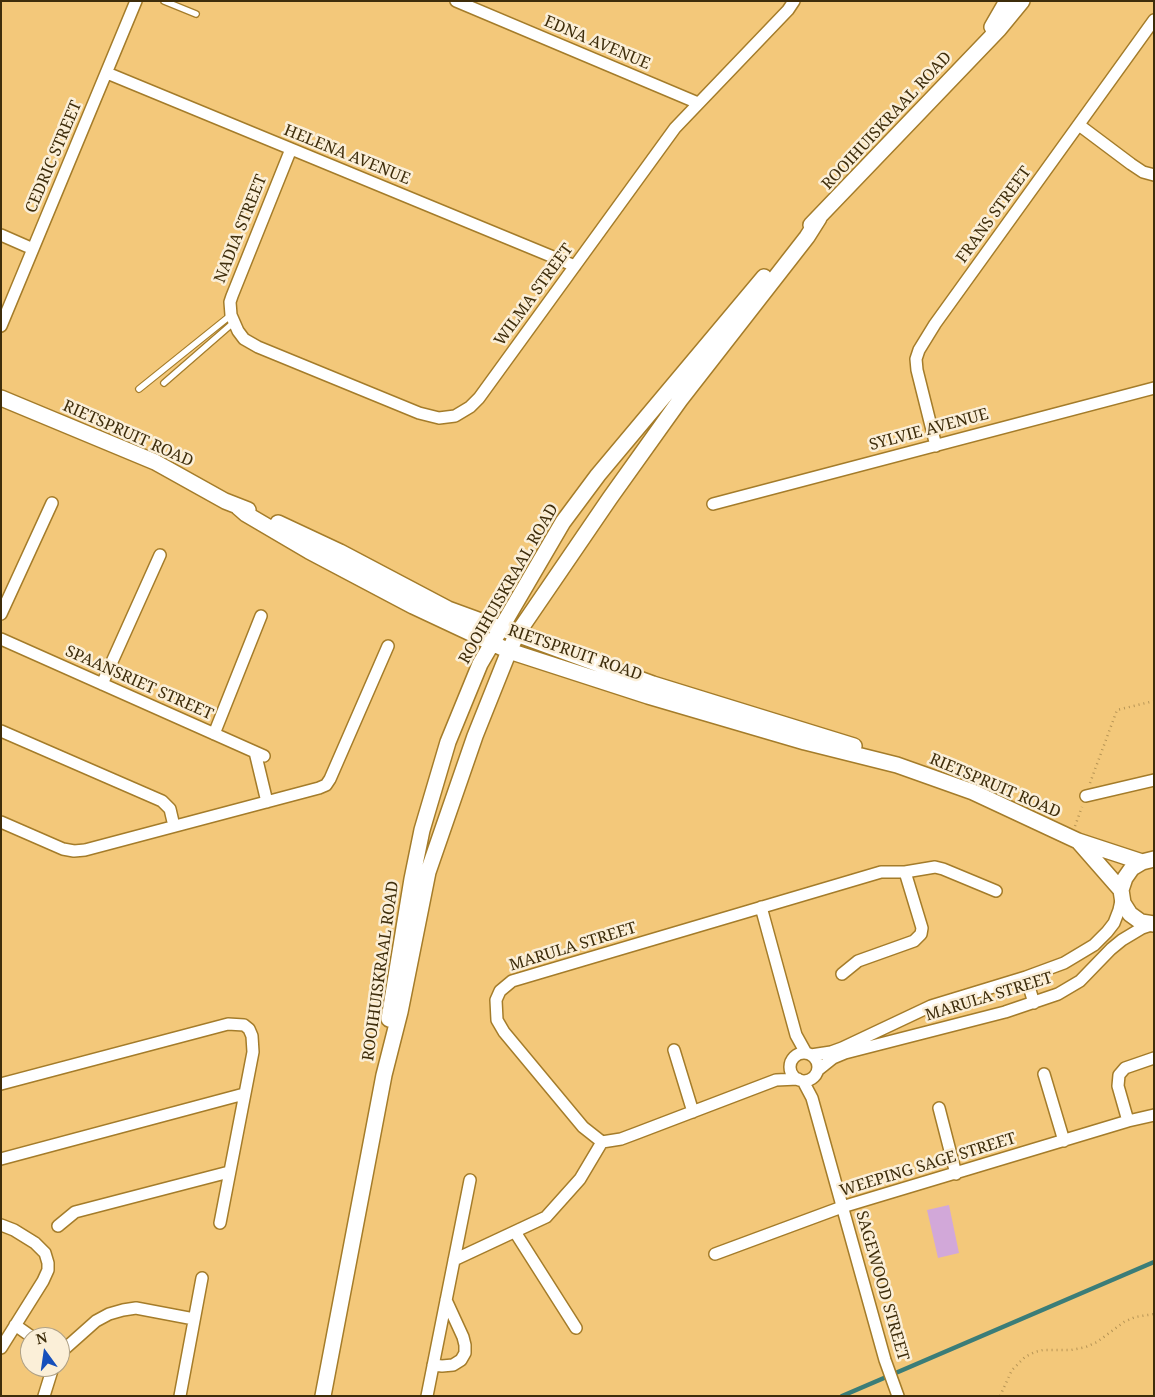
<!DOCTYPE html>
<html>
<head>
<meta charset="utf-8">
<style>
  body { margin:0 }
  #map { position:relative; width:1155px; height:1397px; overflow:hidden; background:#f3c87a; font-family:"Noto Serif",serif }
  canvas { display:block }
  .frame { position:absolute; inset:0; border:2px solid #3e2d0b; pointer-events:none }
  .north { position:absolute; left:20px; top:1327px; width:50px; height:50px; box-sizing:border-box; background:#fbefd8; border:1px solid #afa186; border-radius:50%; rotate:346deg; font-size:14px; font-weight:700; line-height:20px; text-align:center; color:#3e2d0b }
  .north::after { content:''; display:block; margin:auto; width:18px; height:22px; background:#164fbb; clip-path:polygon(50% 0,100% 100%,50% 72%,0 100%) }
</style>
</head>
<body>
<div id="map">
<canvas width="1155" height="1397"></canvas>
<div class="frame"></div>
<div class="north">N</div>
</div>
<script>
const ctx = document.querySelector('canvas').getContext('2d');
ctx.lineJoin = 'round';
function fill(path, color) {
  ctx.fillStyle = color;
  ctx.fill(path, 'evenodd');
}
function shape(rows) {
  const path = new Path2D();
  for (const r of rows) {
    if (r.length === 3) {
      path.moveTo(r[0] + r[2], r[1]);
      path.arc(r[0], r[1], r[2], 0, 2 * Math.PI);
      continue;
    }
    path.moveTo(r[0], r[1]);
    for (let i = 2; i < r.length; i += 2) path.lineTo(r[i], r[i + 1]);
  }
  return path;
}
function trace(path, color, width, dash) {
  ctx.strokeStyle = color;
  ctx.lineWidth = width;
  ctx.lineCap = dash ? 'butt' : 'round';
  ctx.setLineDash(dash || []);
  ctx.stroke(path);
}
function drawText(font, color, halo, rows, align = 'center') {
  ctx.font = font + ' "Noto Serif",serif';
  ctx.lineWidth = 5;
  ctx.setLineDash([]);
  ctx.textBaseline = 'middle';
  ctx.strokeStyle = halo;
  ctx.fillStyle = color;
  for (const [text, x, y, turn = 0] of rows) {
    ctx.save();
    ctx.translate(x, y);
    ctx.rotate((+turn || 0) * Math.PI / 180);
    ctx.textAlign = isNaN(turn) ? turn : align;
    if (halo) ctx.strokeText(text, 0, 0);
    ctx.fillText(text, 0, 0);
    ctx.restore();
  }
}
fill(shape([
  [949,1205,959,1253,938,1258,927,1210]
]), '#d2a8d9');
trace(shape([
  [842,1396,1154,1262]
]), '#3b7d78', 4.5);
const lane = shape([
  [164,1,196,14],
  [164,383,233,323],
  [139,389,231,315]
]);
const street = shape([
  [456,1,698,103],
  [107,73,575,266],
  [1079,125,1131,164,1143,172,1154,175],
  [291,149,232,296,230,302,231,315,238,331,244,339,258,347,419,413,439,418,455,416,470,407,479,398,675,128,788,10,794,1],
  [1,235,33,249],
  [1,326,136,1],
  [936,446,917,370,916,359,919,350,935,324,1154,20],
  [713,504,1154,388],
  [1,614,52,503],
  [1,639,264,756],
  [102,684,160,555],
  [1,731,162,801,170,809,174,826],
  [214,734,261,616],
  [255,752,267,802],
  [1086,796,1154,780],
  [1,822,63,849,74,851,85,850,319,788,326,785,330,779,388,646],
  [761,907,796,1035,806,1053],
  [842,974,858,961,914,941,921,934,922,928,905,872],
  [1026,977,1034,1003],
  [674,1050,693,1112],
  [804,1067,14],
  [811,1055,831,1052,842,1048,931,1006,1026,977,1064,963,1094,945,1107,932,1114,923,1119,910,1122,896],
  [818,1070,833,1058,845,1053,1005,1012,1058,994,1080,981,1111,949,1122,940,1142,928,1154,924],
  [1044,1074,1064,1141],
  [798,1079,776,1080,637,1133,621,1139,602,1142,583,1127,504,1032,497,1020,496,1000,500,991,512,981,881,872,905,872,935,867,943,869,996,891],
  [803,1081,812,1098,885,1360,898,1396],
  [1,1084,228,1024,244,1025,249,1029,252,1036,253,1052,220,1223],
  [939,1108,956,1174],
  [1128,1121,1118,1086,1119,1075,1125,1068,1154,1058],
  [1,1159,244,1094],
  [1,1225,14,1230,35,1243,45,1253,48,1263,48,1270,43,1281,1,1348],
  [58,1226,75,1212,229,1172],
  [515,1232,576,1328],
  [715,1254,842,1207,1128,1121,1154,1115],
  [454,1260,546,1217,580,1179,602,1142],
  [15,1325,32,1337],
  [60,1353,96,1321,109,1314,123,1310,136,1308,194,1319],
  [433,1365,442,1366,453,1365,461,1360,465,1353,465,1345,463,1337,446,1300],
  [44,1396,53,1367],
  [180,1396,202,1278],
  [427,1396,470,1180]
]);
const secondary = shape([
  [992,27,1007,1],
  [811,225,999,29,1022,1],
  [1,398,155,462,225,501,248,510],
  [238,507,246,514,309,551,413,606,509,651,648,696,805,742,897,765,973,792,1078,841,1142,862],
  [278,523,340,552,448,609,653,684,854,746],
  [1079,842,1121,890],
  [1154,859,1142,862,1132,868,1125,878,1121,890,1123,903,1130,914,1141,922,1154,924],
  [389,1019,412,879,422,830,448,742,480,664,563,522,598,475,764,277],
  [323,1396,384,1075,400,1012,428,872,475,736,509,651,517,634,610,498,680,400,807,237,819,218]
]);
trace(lane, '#a47c2a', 8);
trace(street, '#a47c2a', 14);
trace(secondary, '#a47c2a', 18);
trace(shape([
  [1090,783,1117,710,1154,701],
  [1075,826,1082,807],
  [1000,1396,1012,1370,1025,1357,1035,1352,1043,1350,1071,1350,1086,1347,1097,1342,1124,1322,1135,1317,1154,1314]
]), '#b69455', 2.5, [1, 4]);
trace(lane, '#fff', 5.5);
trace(street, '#fff', 11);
trace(secondary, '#fff', 15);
drawText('16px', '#3e2d0b', '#fbefd8', [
  ["EDNA AVENUE",597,43,23],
  ["ROOIHUISKRAAL ROAD",887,121,-47],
  ["HELENA AVENUE",347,155,22],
  ["CEDRIC STREET",54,157,-67],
  ["FRANS STREET",994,215,-54],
  ["NADIA STREET",241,229,-68],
  ["WILMA STREET",534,295,-54],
  ["SYLVIE AVENUE",929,430,-15],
  ["RIETSPRUIT ROAD",128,434,24],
  ["ROOIHUISKRAAL ROAD",509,584,-60],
  ["RIETSPRUIT ROAD",575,653,19],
  ["SPAANSRIET STREET",139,683,24],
  ["RIETSPRUIT ROAD",995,786,23],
  ["MARULA STREET",573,947,-17],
  ["ROOIHUISKRAAL ROAD",381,971,-82],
  ["MARULA STREET",989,997,-17],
  ["WEEPING SAGE STREET",928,1165,-17],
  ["SAGEWOOD STREET",882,1286,74]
]);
</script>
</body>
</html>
